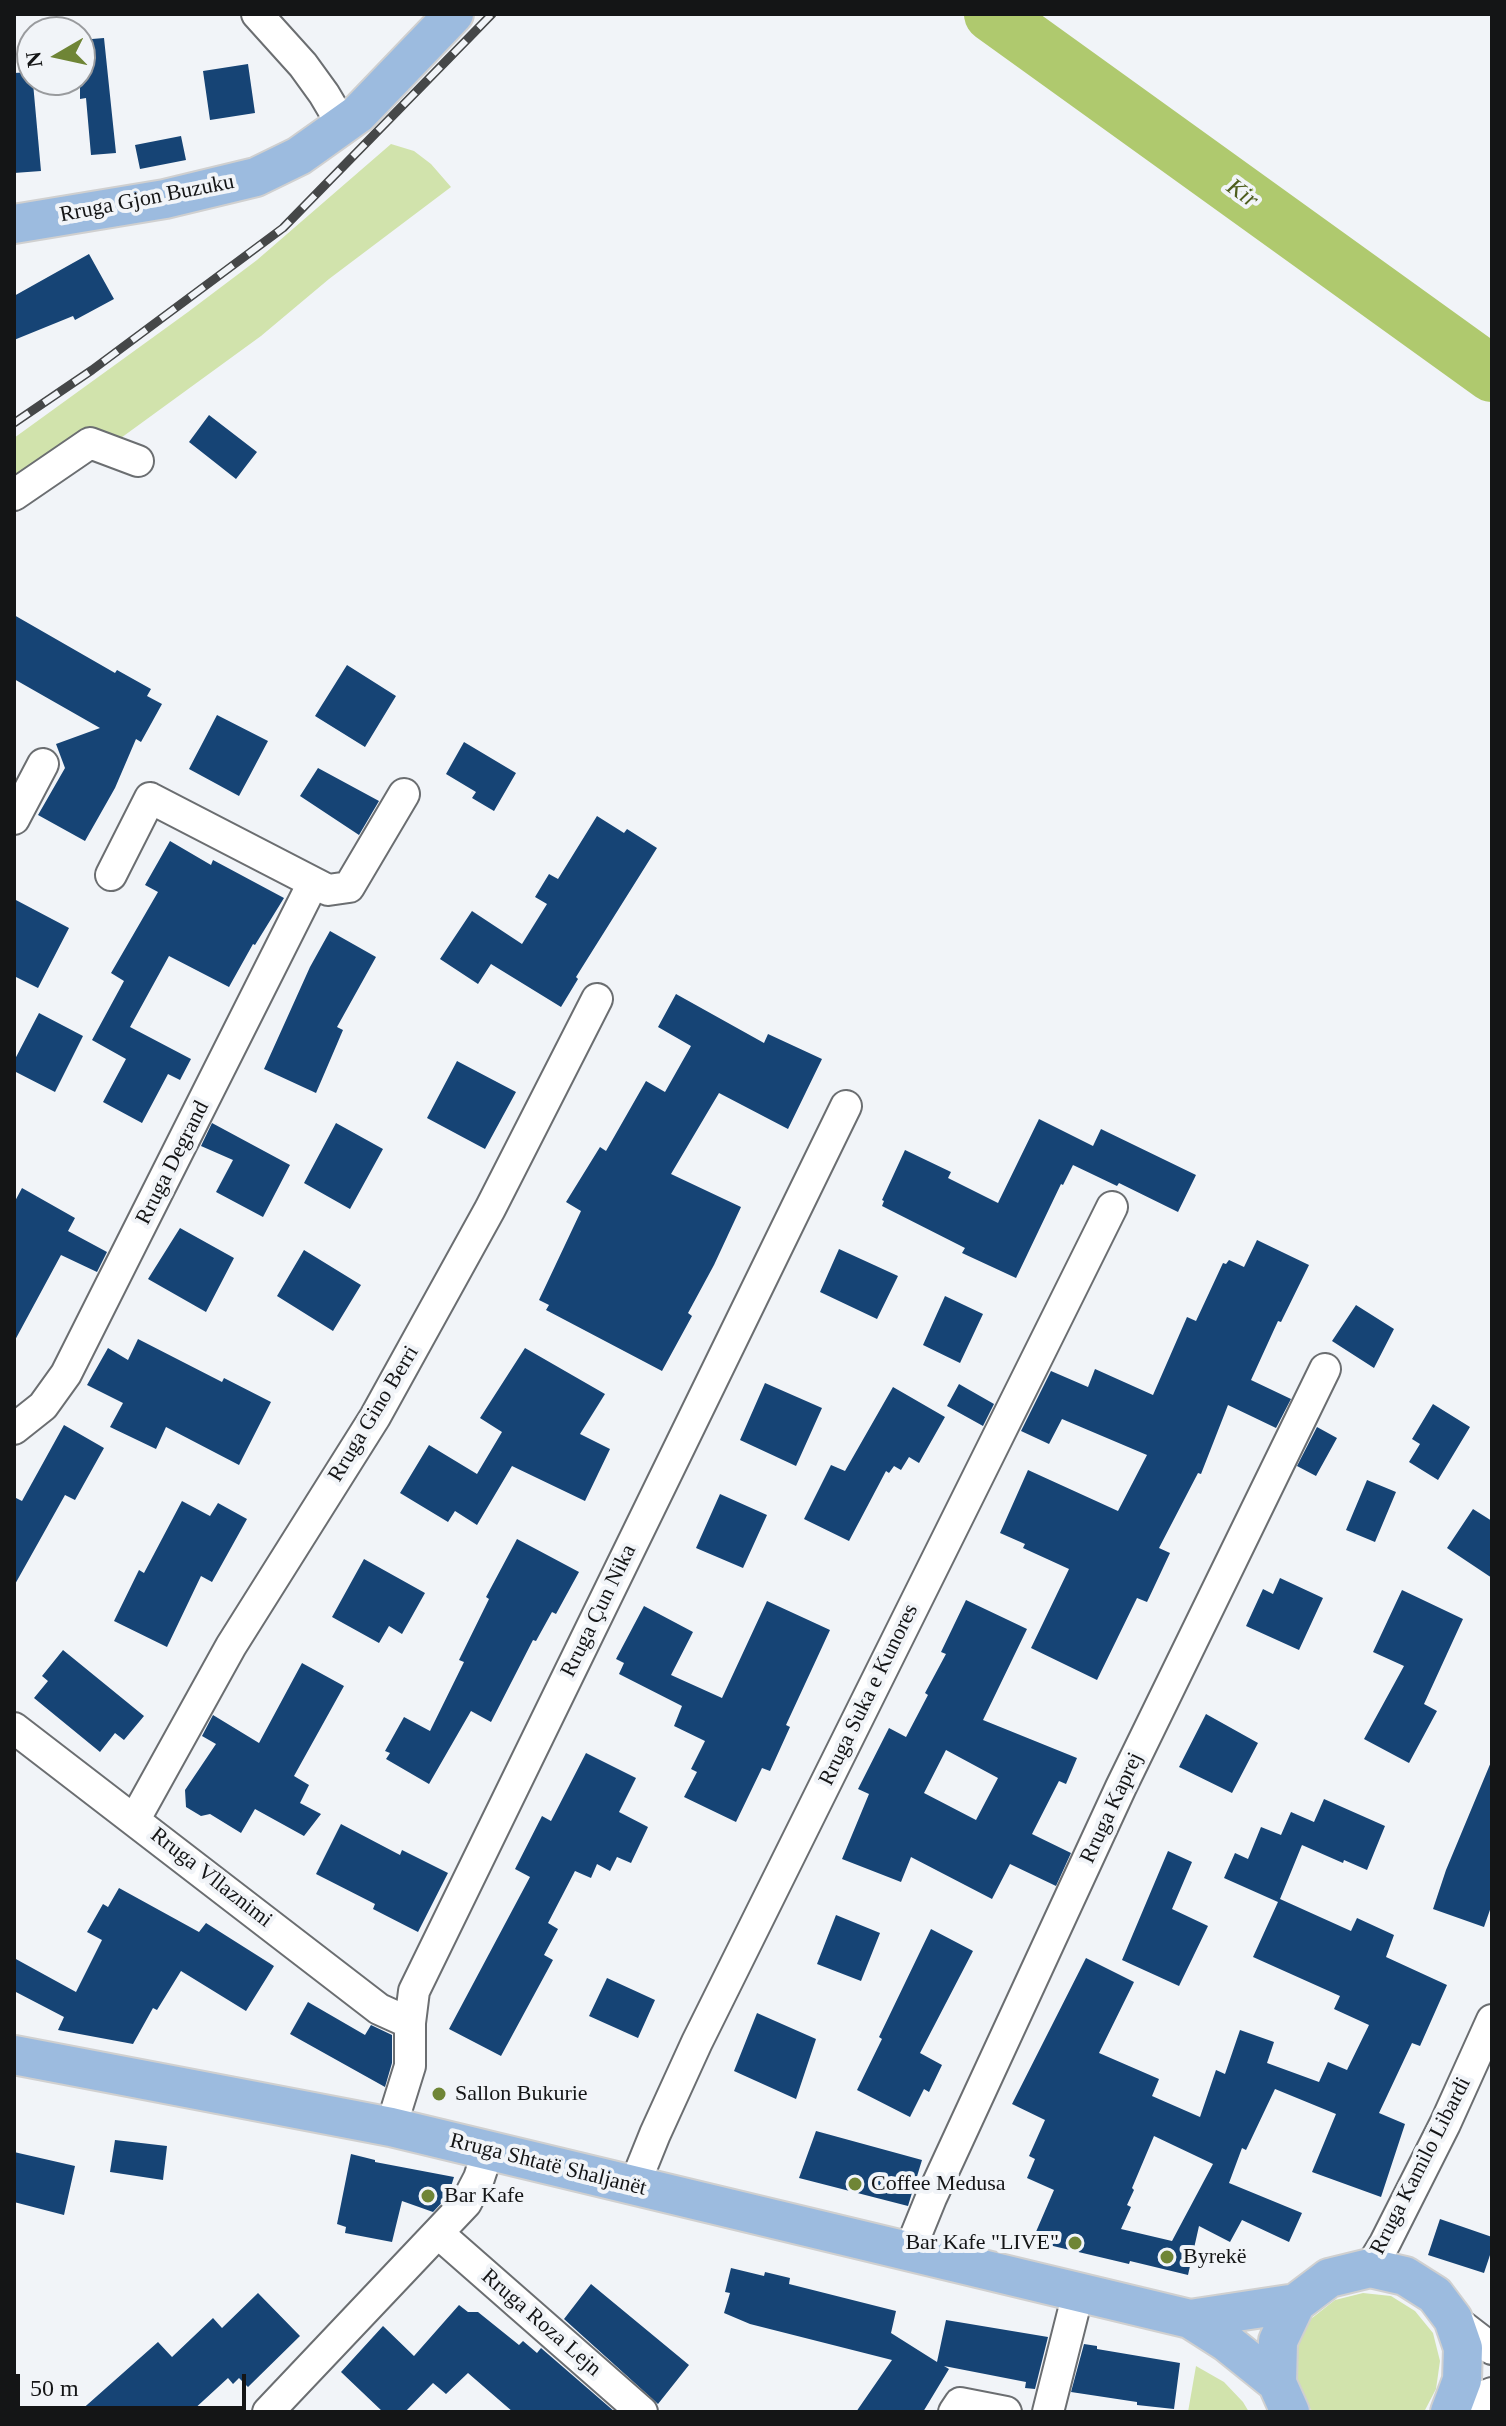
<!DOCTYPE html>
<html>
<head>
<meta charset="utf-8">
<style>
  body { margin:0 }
  #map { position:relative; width:1506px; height:2426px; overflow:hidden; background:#f1f4f8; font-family:"Times New Roman",serif }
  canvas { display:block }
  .frame { position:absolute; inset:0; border:16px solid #141516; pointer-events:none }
  .north { position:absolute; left:16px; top:16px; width:80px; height:80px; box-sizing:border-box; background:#f1f4f8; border:2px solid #999b9e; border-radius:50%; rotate:261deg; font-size:22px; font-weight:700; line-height:32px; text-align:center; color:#141516 }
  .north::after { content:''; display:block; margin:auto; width:28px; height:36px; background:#6f8536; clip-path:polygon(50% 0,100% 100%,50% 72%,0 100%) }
  .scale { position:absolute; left:16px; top:2374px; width:230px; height:36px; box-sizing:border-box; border:4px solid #141516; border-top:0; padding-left:10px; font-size:24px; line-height:28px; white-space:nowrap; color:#141516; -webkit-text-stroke:6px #f1f4f8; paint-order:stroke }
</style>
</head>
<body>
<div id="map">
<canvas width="1506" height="2426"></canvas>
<div class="frame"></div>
<div class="north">N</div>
<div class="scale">50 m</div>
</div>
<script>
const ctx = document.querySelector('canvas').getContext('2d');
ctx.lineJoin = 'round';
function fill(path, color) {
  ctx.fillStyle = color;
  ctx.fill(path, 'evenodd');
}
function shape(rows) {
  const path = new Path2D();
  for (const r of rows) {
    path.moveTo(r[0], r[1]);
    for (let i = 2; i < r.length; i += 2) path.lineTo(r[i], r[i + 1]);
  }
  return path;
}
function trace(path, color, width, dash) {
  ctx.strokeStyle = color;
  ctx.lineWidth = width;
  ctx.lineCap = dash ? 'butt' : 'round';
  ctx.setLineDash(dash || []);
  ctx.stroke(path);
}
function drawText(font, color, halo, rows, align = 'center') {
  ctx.font = font + ' "Times New Roman",serif';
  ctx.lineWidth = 8;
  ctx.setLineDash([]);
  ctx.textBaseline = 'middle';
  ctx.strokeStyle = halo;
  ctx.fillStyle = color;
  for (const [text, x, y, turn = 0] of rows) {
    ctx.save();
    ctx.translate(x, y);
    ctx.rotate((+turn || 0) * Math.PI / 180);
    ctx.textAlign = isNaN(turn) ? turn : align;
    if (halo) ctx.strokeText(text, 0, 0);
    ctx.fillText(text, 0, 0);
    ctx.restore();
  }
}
fill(shape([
  [391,144,414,151,431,164,451,187,329,279,261,336,114,443,14,481,14,438,188,312,257,260],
  [1363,2293,1391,2296,1415,2311,1433,2333,1440,2361,1436,2389,1424,2412,1313,2412,1302,2398,1295,2371,1298,2342,1312,2318,1335,2300],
  [1196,2366,1224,2382,1243,2402,1249,2412,1188,2412]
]), '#d1e3ac');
trace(shape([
  [992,14,1492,374]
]), '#afc96e', 56);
fill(shape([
  [104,38,116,153,91,155,86,98,80,99,80,40],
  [248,64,255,113,210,120,203,71],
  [32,72,41,171,14,173,14,73],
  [181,136,186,160,140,169,135,145],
  [89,254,114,299,75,320,73,316,14,340,14,296],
  [209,415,257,452,236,479,189,442],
  [14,615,115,673,117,670,151,689,147,696,162,704,141,742,136,739,115,788,85,841,38,815,65,768,56,744,100,728,14,679],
  [347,665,396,696,365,747,315,716],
  [217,715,268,741,239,796,189,769],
  [464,742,516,773,494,811,472,798,476,792,446,774],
  [318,768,379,801,359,835,300,796],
  [597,816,624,833,627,829,657,848,576,977,578,979,561,1007,491,964,478,984,440,959,472,911,522,944,547,904,535,897,549,874,558,879],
  [170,841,211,865,213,860,284,898,255,945,253,944,229,987,169,956,130,1027,191,1059,180,1080,168,1074,142,1123,103,1102,126,1059,92,1040,124,981,111,973,158,892,145,885],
  [14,899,69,928,38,988,14,976],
  [330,931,376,957,337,1027,343,1030,316,1093,264,1069,310,967],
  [676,994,764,1043,768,1034,822,1059,788,1129,719,1093,671,1174,741,1207,714,1265,688,1313,692,1316,662,1371,546,1310,549,1305,539,1300,581,1211,566,1202,600,1147,606,1151,646,1081,665,1092,691,1046,658,1027],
  [39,1013,83,1036,55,1092,14,1071,14,1061],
  [457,1061,516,1092,485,1149,427,1118],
  [1039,1119,1093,1146,1101,1129,1196,1175,1178,1212,1119,1183,1117,1186,1073,1165,1063,1185,1061,1184,1016,1278,962,1253,965,1248,882,1206,884,1201,882,1200,905,1150,951,1172,948,1178,998,1203],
  [212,1123,290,1165,263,1217,216,1192,233,1160,201,1146],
  [336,1123,383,1149,350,1209,304,1183],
  [22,1188,75,1218,68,1231,107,1252,97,1272,61,1255,14,1342,14,1203],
  [180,1228,234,1258,206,1312,148,1279],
  [1257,1240,1309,1265,1281,1322,1278,1321,1251,1380,1291,1399,1276,1428,1228,1405,1201,1474,1198,1473,1159,1548,1170,1553,1147,1602,1137,1598,1097,1680,1031,1648,1069,1569,1023,1548,1025,1544,1000,1533,1028,1470,1118,1511,1147,1455,1062,1419,1049,1444,1021,1431,1051,1371,1088,1387,1095,1369,1153,1395,1187,1317,1196,1321,1223,1263,1226,1264,1229,1260,1244,1267],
  [839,1249,898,1276,877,1319,820,1292],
  [304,1250,361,1285,333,1331,277,1296],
  [945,1296,983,1314,960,1363,923,1345],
  [1356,1305,1394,1329,1374,1368,1332,1341],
  [138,1339,222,1382,224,1378,271,1402,239,1465,166,1427,156,1449,110,1427,123,1403,87,1385,108,1348,128,1360],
  [525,1348,605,1394,580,1434,610,1449,585,1501,512,1466,477,1525,455,1511,448,1522,400,1493,429,1445,477,1474,502,1432,480,1418],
  [765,1383,822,1408,796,1466,740,1440],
  [959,1384,994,1404,983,1426,947,1406],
  [893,1387,945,1417,919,1463,909,1457,901,1470,894,1466,889,1473,886,1471,849,1541,804,1519,831,1465,845,1471],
  [1433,1404,1470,1427,1438,1480,1409,1462,1420,1444,1412,1439],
  [64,1425,104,1448,75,1500,65,1495,14,1586,14,1497,22,1501],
  [1317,1427,1337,1438,1316,1476,1297,1466],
  [1367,1480,1396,1492,1375,1542,1346,1530],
  [720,1494,767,1515,743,1568,696,1548],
  [182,1501,210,1516,218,1503,247,1519,212,1582,201,1576,167,1647,114,1621,139,1570,144,1573],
  [1473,1509,1492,1521,1492,1578,1447,1548],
  [517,1539,579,1572,556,1614,552,1612,536,1641,533,1640,491,1722,471,1711,429,1784,386,1759,390,1753,385,1751,404,1717,430,1731,464,1662,459,1660,489,1599,486,1597],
  [364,1559,425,1593,402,1634,389,1626,379,1643,332,1617],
  [1280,1578,1323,1598,1299,1650,1246,1626,1263,1589,1273,1594],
  [1402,1590,1463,1619,1424,1704,1437,1711,1409,1763,1364,1739,1404,1666,1373,1652],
  [966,1600,1027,1629,983,1720,1077,1758,1066,1784,1059,1781,1032,1834,1071,1853,1056,1886,1010,1864,992,1899,911,1857,901,1882,842,1859,869,1794,858,1789,889,1728,906,1737,928,1695,925,1693,946,1654,941,1652],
  [946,1750,998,1778,976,1820,924,1793],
  [767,1601,830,1630,786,1725,790,1727,770,1771,762,1768,736,1822,684,1797,697,1772,691,1769,705,1741,674,1726,682,1706,619,1674,624,1663,616,1659,644,1606,693,1632,671,1675,722,1698],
  [63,1650,144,1716,124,1740,115,1733,100,1752,34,1698,48,1681,42,1676],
  [302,1663,344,1686,294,1776,309,1785,300,1803,321,1814,304,1836,255,1809,241,1833,210,1814,201,1816,186,1807,185,1790,216,1744,202,1736,213,1715,259,1743],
  [1206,1714,1258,1743,1232,1793,1179,1767],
  [586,1753,636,1778,619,1812,648,1827,631,1863,617,1857,610,1871,597,1864,591,1878,575,1871,548,1923,558,1929,544,1955,553,1960,501,2056,449,2029,530,1877,515,1869,542,1816,551,1821],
  [1491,1762,1492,1904,1484,1927,1433,1909,1446,1870],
  [1324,1799,1385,1826,1367,1870,1344,1860,1343,1863,1302,1845,1280,1899,1351,1931,1357,1918,1394,1935,1386,1957,1447,1985,1420,2046,1412,2043,1379,2113,1405,2124,1381,2197,1312,2172,1336,2114,1275,2089,1246,2150,1242,2148,1229,2183,1302,2213,1289,2242,1242,2220,1230,2242,1199,2226,1188,2275,1130,2261,1129,2264,1032,2241,1054,2190,1027,2178,1035,2159,1029,2156,1045,2120,1012,2104,1086,1958,1134,1982,1099,2053,1159,2079,1152,2096,1200,2117,1216,2070,1225,2074,1240,2030,1274,2042,1267,2063,1319,2082,1328,2062,1347,2070,1369,2025,1334,2009,1340,1996,1253,1957,1278,1902,1224,1878,1235,1853,1248,1859,1261,1827,1281,1835,1291,1812,1314,1822],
  [1154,2136,1213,2164,1172,2241,1121,2229,1131,2207,1127,2205,1134,2190,1132,2188],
  [341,1824,400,1855,402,1850,448,1873,418,1932,373,1909,375,1904,316,1874],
  [1168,1851,1192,1862,1172,1909,1208,1926,1179,1986,1122,1960],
  [119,1888,199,1932,206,1923,274,1966,246,2011,181,1971,157,2010,153,2008,133,2044,58,2030,64,2017,14,1991,14,1958,76,1992,102,1940,87,1932,103,1904,108,1907],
  [836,1915,880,1933,861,1981,817,1964],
  [931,1929,973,1951,920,2053,942,2065,929,2092,924,2089,910,2117,857,2090,882,2039,879,2037],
  [607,1978,655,2000,638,2038,589,2016],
  [308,2002,365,2035,371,2025,392,2035,392,2063,385,2087,290,2034],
  [757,2013,816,2039,796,2099,734,2071],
  [816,2131,922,2160,908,2206,799,2178],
  [115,2140,167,2146,163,2180,110,2172],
  [14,2152,75,2166,64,2215,14,2202],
  [351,2154,375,2160,375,2162,454,2177,448,2196,433,2212,402,2201,392,2242,345,2233,346,2227,337,2224],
  [1440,2219,1492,2237,1492,2249,1484,2273,1428,2255],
  [731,2268,764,2276,765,2272,790,2278,789,2284,896,2311,891,2333,937,2362,946,2320,1048,2337,1035,2389,1025,2388,1026,2382,944,2366,949,2369,923,2412,856,2412,892,2360,750,2324,724,2313,730,2293,725,2292],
  [591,2284,689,2365,658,2404,564,2319],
  [258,2293,300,2336,248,2387,239,2378,233,2384,228,2378,191,2412,79,2412,158,2342,172,2357,213,2318,222,2328],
  [459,2305,468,2312,478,2312,519,2345,523,2341,537,2353,541,2348,615,2412,513,2412,468,2373,446,2394,433,2383,405,2412,383,2412,341,2372,383,2326,414,2356],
  [1084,2344,1097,2346,1097,2349,1180,2363,1174,2409,1137,2405,1137,2402,1071,2392]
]), '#164475');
const minor = shape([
  [257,14,303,65,324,94,343,126],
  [14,495,90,443,138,461],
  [14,819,43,764],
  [111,875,150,798,328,890,349,887,404,794],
  [14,1429,43,1406,66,1374,313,883],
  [14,1728,379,2009,410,2023],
  [135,1819,231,1646,375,1417,490,1209,597,999],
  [391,2127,410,2066,410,2023,414,1991,846,1106],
  [634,2186,655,2134,697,2042,1112,1207],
  [439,2234,642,2412],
  [909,2252,931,2198,1121,1787,1325,1369],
  [1370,2268,1385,2243,1445,2124,1492,2020],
  [1453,2319,1492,2349],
  [1452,2409,1492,2393],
  [268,2412,466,2203,479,2178,488,2151],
  [954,2412,960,2403,1006,2412],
  [1048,2412,1078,2293]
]);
const major = shape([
  [14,224,165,199,256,177,299,156,358,114,454,14],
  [14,2055,391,2127,1190,2319,1226,2342,1277,2383],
  [1190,2319,1296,2303],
  [1290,2412,1277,2383,1278,2341,1296,2303,1329,2278,1370,2268,1405,2276,1435,2295,1453,2319,1463,2348,1462,2380,1450,2412]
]);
trace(minor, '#6b6e71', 34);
trace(major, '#d0d0d0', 42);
trace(minor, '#fff', 30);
trace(major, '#9cbbdf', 38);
const rail = shape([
  [14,423,92,370,283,228,492,14]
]);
trace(rail, '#454748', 9);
trace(rail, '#f1f4f8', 6, [18]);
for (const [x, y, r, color] of [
  [439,2094,8,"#6f8536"],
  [855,2184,8,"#6f8536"],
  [428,2196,8,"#6f8536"],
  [1075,2243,8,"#6f8536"],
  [1167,2257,8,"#6f8536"]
]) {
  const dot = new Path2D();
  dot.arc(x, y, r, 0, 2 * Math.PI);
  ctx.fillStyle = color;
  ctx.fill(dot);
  trace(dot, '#f1f4f8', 3);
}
drawText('22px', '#141516', '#f1f4f8', [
  ["Rruga Gjon Buzuku",147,199,-11],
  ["Rruga Degrand",173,1163,-63],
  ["Rruga Gino Berri",374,1414,-59],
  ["Rruga Çun Nika",599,1611,-64],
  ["Rruga Suka e Kunores",869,1695,-64],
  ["Rruga Kaprej",1112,1808,-65],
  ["Rruga Vllaznimi",211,1878,38],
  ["Rruga Shtatë Shaljanët",548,2165,14],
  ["Rruga Kamilo Libardi",1421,2166,-63],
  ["Rruga Roza Lejn",541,2323,41]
]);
drawText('22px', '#141516', '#f1f4f8', [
  ["Sallon Bukurie",455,2094],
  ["Coffee Medusa",871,2184],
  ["Bar Kafe",444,2196],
  ["Bar Kafe \"LIVE\"",1059,2243,"right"],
  ["Byrekë",1183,2257]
], 'left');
drawText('italic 24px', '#4e5e1e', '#f1f4f8', [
  ["Kir",1242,194,36]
]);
</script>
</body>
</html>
